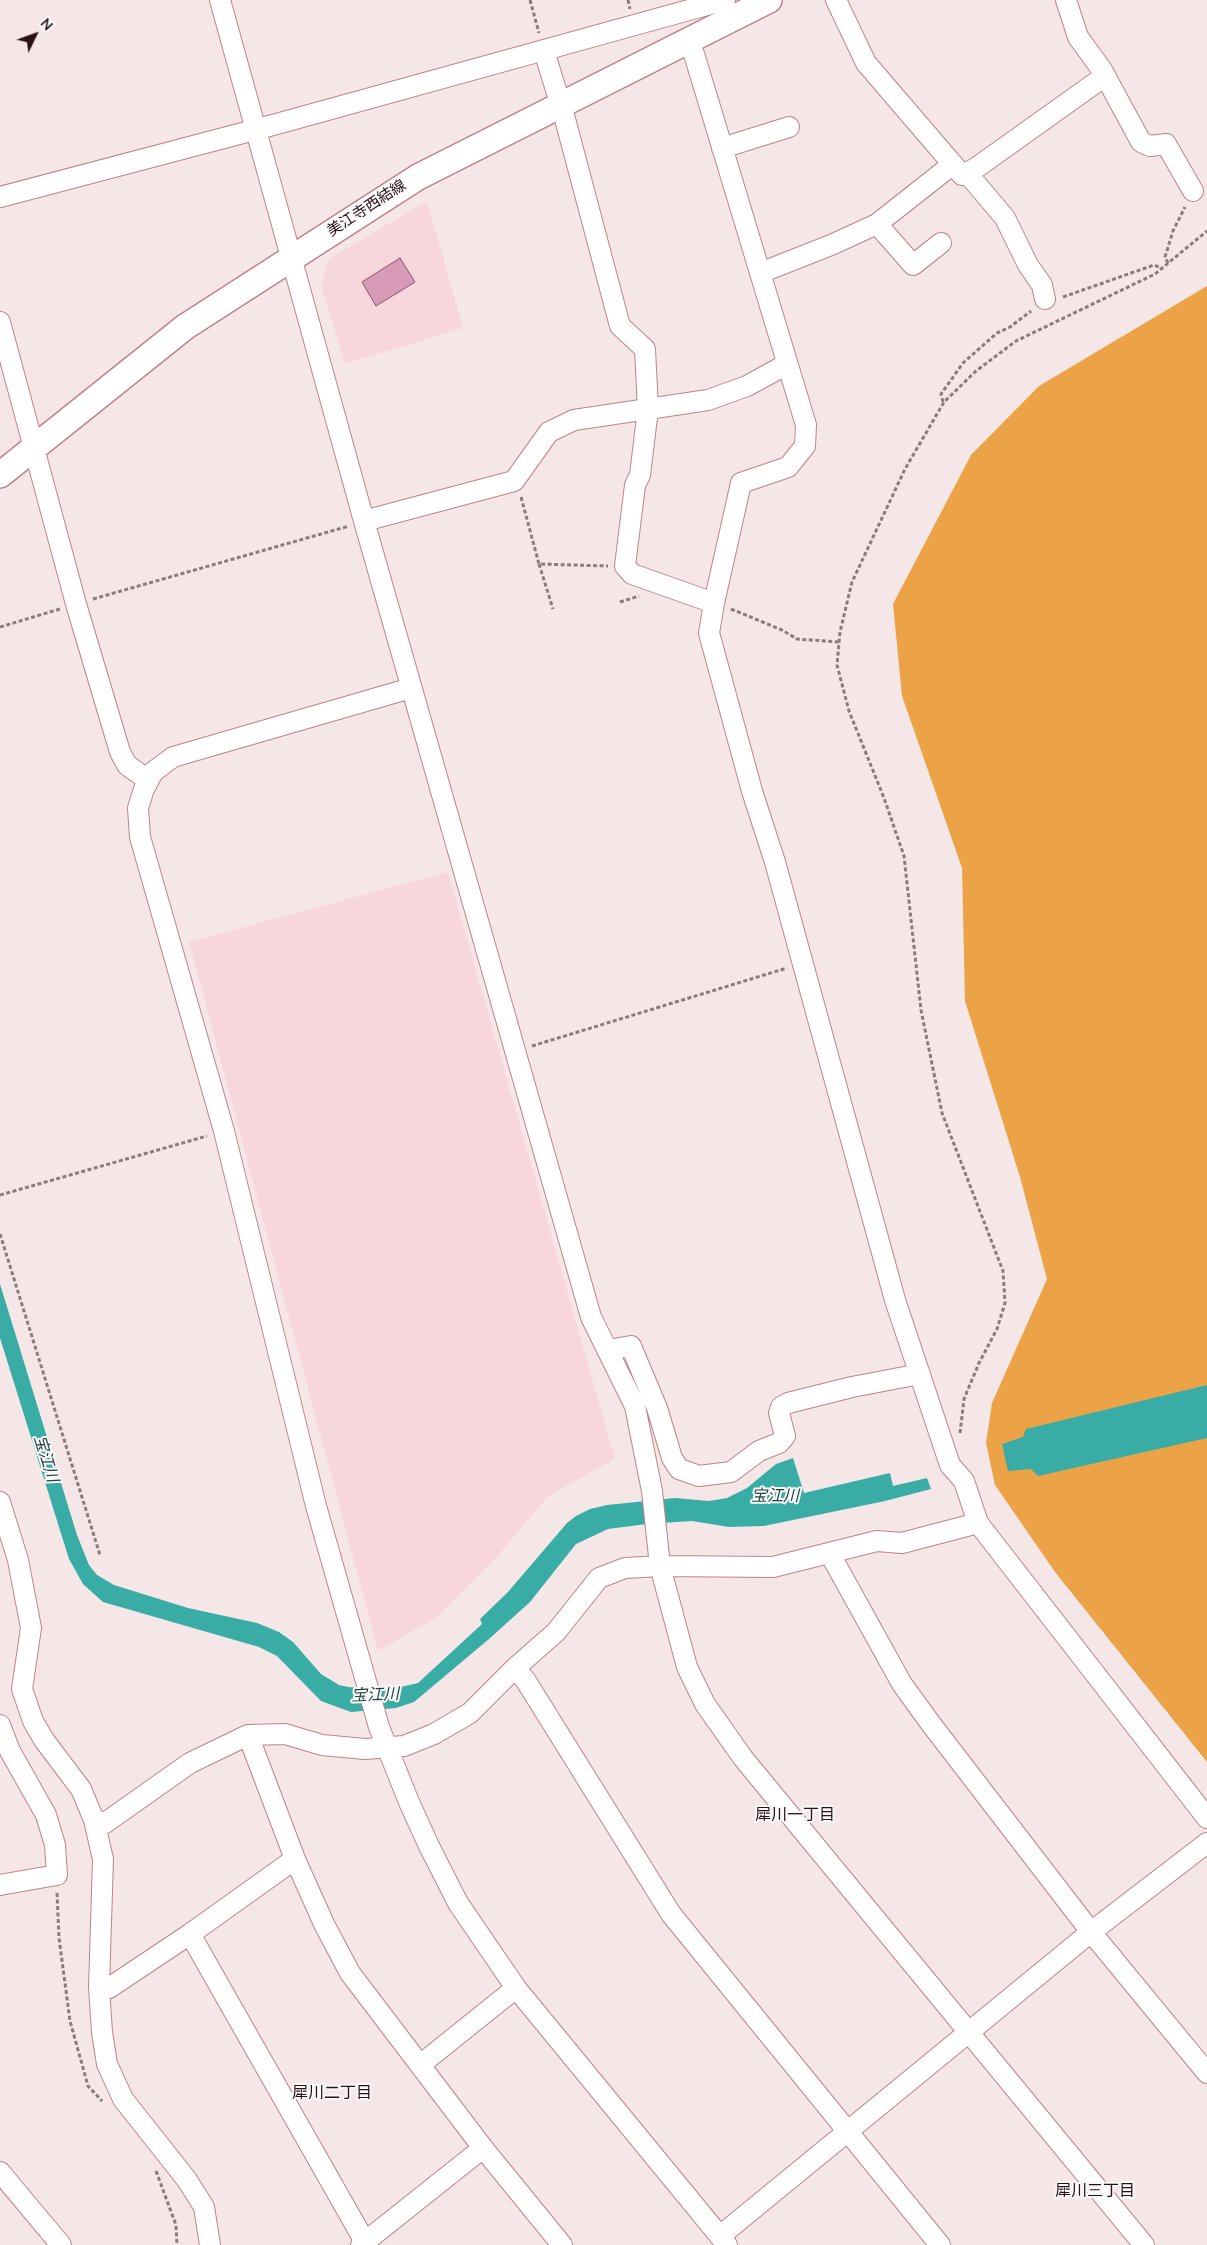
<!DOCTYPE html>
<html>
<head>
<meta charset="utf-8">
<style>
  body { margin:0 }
  #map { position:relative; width:1207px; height:2245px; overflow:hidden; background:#f5e7e8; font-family:"Nunito Sans",sans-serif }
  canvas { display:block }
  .north { position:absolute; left:10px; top:10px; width:50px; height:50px; -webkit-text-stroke:4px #f8f8f8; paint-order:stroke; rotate:48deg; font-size:14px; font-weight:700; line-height:20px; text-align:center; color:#291116 }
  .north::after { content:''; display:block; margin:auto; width:18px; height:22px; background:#291116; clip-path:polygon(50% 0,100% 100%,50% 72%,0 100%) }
</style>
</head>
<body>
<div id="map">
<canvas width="1207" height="2245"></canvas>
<div class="north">N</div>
</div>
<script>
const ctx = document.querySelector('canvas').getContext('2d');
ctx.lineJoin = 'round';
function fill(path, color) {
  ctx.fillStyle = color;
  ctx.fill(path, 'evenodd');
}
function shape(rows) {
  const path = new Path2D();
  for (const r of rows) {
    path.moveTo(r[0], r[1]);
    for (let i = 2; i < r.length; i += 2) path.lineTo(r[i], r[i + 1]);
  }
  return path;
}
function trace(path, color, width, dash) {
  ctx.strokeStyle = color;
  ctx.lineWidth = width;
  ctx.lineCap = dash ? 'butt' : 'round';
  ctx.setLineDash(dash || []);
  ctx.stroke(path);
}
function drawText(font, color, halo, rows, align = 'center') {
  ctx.font = font + ' "Nunito Sans","Noto Sans JP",sans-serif';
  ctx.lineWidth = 4;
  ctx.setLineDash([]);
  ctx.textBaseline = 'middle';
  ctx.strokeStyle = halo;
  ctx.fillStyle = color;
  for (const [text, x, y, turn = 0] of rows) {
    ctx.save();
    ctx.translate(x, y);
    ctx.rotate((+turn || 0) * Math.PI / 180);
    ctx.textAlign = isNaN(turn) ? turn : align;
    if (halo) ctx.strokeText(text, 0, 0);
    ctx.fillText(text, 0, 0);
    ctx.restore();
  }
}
fill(shape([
  [427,201,463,328,345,364,321,285,329,259],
  [448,872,615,1459,548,1496,490,1565,435,1618,378,1651,189,942]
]), '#f7d7db');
fill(shape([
  [1207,286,1207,1762,1055,1572,995,1485,986,1443,992,1403,1047,1279,1020,1177,965,1001,962,868,902,696,893,604,971,455,1039,386]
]), '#eca348');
fill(shape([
  [0,1284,77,1535,89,1565,97,1575,114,1585,188,1608,257,1623,279,1632,293,1642,321,1674,339,1685,348,1687,388,1690,418,1683,482,1624,480,1619,508,1592,567,1523,576,1516,590,1509,607,1505,675,1498,709,1501,727,1498,747,1488,776,1464,793,1458,804,1493,890,1473,893,1486,927,1478,931,1489,885,1501,764,1526,729,1527,692,1521,647,1524,608,1529,576,1544,530,1602,489,1639,414,1702,396,1708,351,1712,321,1701,277,1656,259,1647,103,1602,83,1584,69,1559,0,1338],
  [1207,1385,1207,1438,1038,1476,1031,1469,1008,1471,1002,1444,1023,1437,1026,1429]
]), '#38aca5');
const building = shape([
  [400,258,415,282,376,306,362,282,400,258]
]);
fill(building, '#d79bb7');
trace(building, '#8b5570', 1);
const minor = shape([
  [220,0,364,521,591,1317,635,1406,652,1491,660,1566,687,1667,705,1704,743,1758,1144,2245],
  [836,0,866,63,962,175,976,168,1105,76],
  [1066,0,1078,37,1102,70,1141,142,1150,146,1166,144,1193,191],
  [687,42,694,54,806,425,805,446,788,467,741,483,714,603,709,633,752,791,775,862,895,1300,950,1465,964,1481,978,1523,1207,1818],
  [544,51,565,119,620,326,645,349,648,409,640,475,635,485,625,566,632,574,714,603],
  [722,148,789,127],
  [967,173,1005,218,1028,265,1042,285,1045,299],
  [0,197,273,125,725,0],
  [877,224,913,265,941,243],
  [760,273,831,245,877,224,953,164],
  [0,322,76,604,120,752,127,765,148,780],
  [364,521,514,481,549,432,574,420,708,400,747,386,787,364],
  [411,688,173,757,153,772,144,789,138,808,140,837,224,1131,316,1506,379,1727,409,1802,429,1846,458,1903,516,1988,727,2245],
  [607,1350,631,1346,657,1408,672,1458,679,1469,699,1476,731,1472,759,1451,779,1443,785,1436,779,1413,781,1407,788,1403,852,1387,920,1374],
  [0,1502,18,1560,31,1628,22,1689,33,1721,44,1740,81,1789,94,1820,103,1859,99,1987,102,2032,107,2064,123,2099,187,2180,204,2207,210,2245],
  [830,1554,902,1684,931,1724,1091,1932,1207,2073],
  [515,1668,526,1681,671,1914,940,2245],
  [0,1725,10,1751,46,1815,55,1845,57,1875,0,1885],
  [248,1735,295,1859,324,1924,350,1973,483,2148,562,2245],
  [94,1820,105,1823,190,1763,248,1735,285,1734,322,1745,365,1749,404,1746,434,1734,470,1713,515,1668,556,1632,599,1578,625,1568,660,1566,773,1567,877,1541,902,1543,978,1523],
  [190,1934,365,2242],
  [99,1987,109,1988,190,1934,295,1859],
  [420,2065,516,1988],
  [0,2172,61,2245],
  [720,2236,1091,1932,1207,1843],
  [361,2245,483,2148]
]);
const major = shape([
  [0,475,185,327,418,177,769,0]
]);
trace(minor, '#c1818b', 22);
trace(major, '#c1818b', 28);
trace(shape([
  [530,0,539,33],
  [628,0,630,9],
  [1168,263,1165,257,1173,231,1185,207],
  [1063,297,1154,265,1161,268],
  [943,402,941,394,963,363,997,333,1010,327,1031,311],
  [521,497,539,564,608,566],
  [539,564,553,609],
  [93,599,349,526],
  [620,602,639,596],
  [731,609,782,630,797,639,839,642],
  [0,627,60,609],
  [532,1046,787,968],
  [0,1195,207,1136],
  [0,1234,100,1555],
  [960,1433,964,1399,979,1363,997,1329,1005,1303,1003,1271,942,1113,921,1010,904,856,884,798,849,711,837,665,840,632,852,582,905,469,944,402,976,371,1016,341,1155,274,1207,231],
  [57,1893,59,1938,70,2021,88,2086,102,2101],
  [156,2171,176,2225,177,2245]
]), '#8d7a7d', 3, [4, 2.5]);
trace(minor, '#fff', 20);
trace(major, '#fff', 25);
drawText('15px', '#291116', '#f8f8f8', [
  ["美江寺西結線",367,209,-33]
]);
drawText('italic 16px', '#1f413f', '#f8f8f8', [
  ["宝江川",45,1459,73],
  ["宝江川",775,1497],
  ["宝江川",375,1696,-2]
]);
drawText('16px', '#291116', '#f8f8f8', [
  ["犀川一丁目",795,1816],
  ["犀川二丁目",332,2094],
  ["犀川三丁目",1095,2192]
]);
</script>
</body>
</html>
